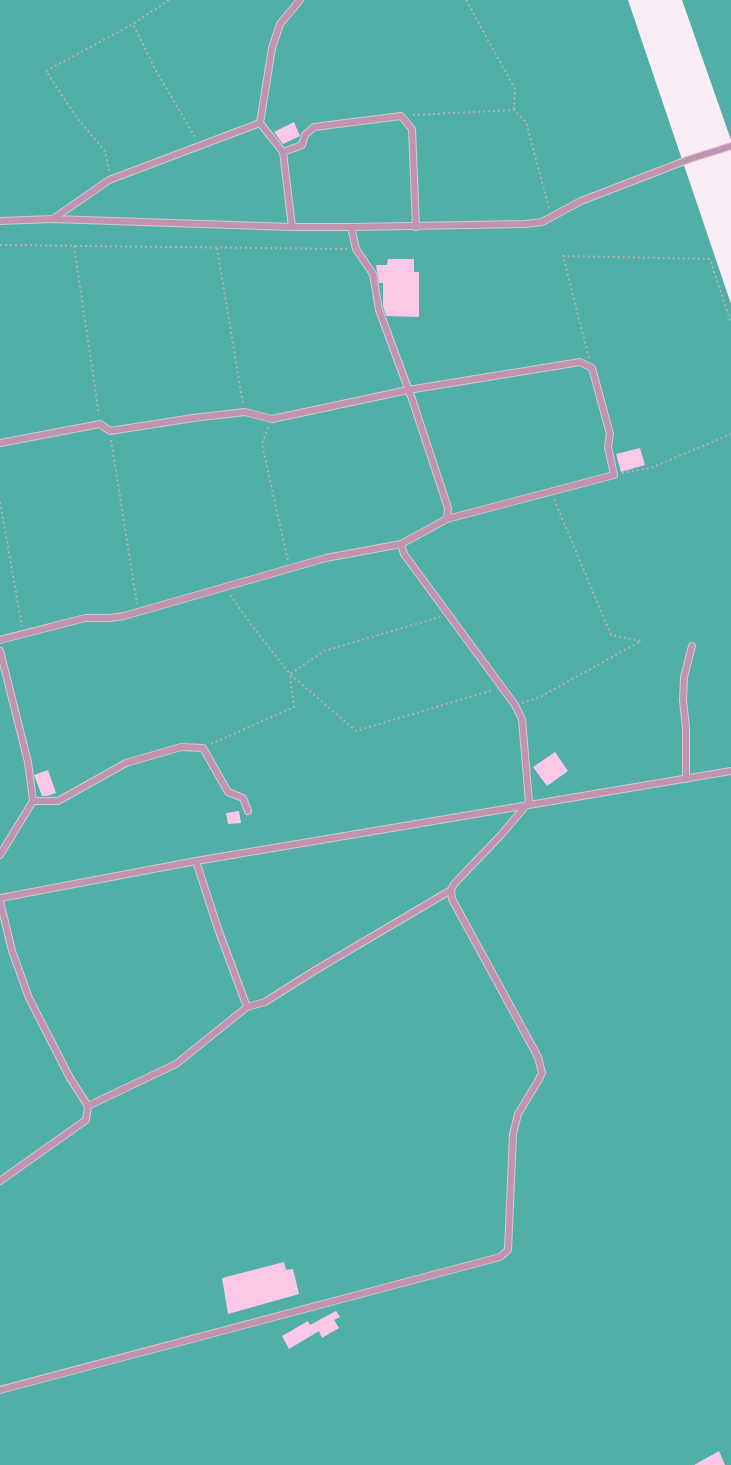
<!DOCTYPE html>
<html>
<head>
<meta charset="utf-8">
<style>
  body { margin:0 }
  canvas { display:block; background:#fbedf5 }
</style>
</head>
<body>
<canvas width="731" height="1465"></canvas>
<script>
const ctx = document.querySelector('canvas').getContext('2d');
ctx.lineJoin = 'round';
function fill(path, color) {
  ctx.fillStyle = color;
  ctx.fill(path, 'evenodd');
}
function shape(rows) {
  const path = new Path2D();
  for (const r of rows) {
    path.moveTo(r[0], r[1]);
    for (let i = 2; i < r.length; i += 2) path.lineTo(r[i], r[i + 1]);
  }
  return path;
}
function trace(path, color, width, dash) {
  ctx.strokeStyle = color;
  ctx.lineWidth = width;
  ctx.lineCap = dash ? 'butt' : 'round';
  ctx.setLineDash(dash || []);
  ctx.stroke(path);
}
fill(shape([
  [0,0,628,0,731,304,731,1465,0,1465],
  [682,0,731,0,731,140]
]), '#50b0a8');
fill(shape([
  [294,122,300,136,283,144,274,132],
  [388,259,414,259,414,272,419,272,419,317,386,316,383,306,383,283,379,283,376,265,387,265],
  [640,448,645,465,621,472,616,454],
  [555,752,568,771,547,786,533,767],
  [48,770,56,793,47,796,42,796,34,775],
  [239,811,241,823,228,824,226,813],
  [284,1262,286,1270,293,1269,299,1294,228,1314,222,1278],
  [336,1311,340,1317,334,1320,339,1328,322,1338,319,1331,289,1349,282,1336,308,1321,310,1325],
  [719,1451,725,1465,694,1465]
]), '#fdc8e8');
const service = shape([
  [260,123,283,152],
  [53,219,109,180,260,123,272,48,280,24,300,0],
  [0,221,53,219,292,227,351,227,525,224,542,222,581,201,690,159,731,146],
  [292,227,283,152,302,145,305,135,314,127,401,116,412,129,416,227],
  [0,443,100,424,110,431,193,418,245,412,272,419,408,390,580,362,592,368,610,434,608,447,614,475,447,519],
  [0,640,85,618,110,618,124,616,326,558,401,544],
  [0,651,28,762,33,801,0,855],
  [686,779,686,728,683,700,684,677,692,646],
  [33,801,58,801,126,763,181,747,203,748,228,792,243,798,248,811],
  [451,890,314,971,265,1002,247,1007,218,929,196,861,731,771],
  [0,898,196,861],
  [0,901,12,951,29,998,70,1078,88,1106,86,1120,0,1181],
  [88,1106,176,1064,247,1007],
  [0,1390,500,1257,508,1250,513,1134,518,1114,538,1081,542,1073,538,1057,452,899,451,890,454,884,501,835,529,802,522,719,515,705,404,554,401,544,447,519,448,508,412,399,379,310,373,274,356,249,351,227]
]);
trace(service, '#d7c9d1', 8);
trace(shape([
  [169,0,133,24,155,69,196,139],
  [466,0,515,89,514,110],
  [413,115,514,110,526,122,549,208],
  [109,171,105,151,77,118,46,71,133,24],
  [0,245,347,249],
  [74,246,99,415],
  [217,248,243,404],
  [589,358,563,256,710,259,731,323],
  [268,427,262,444,288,561],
  [111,440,137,604],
  [622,473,651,468,731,434],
  [0,502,22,626],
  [230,595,253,627,290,674,324,651,440,617],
  [522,703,540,697,641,641,611,635,554,499],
  [211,744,294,707,290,674,356,731,493,690]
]), '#bbaeb6', 2, [2, 3]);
trace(service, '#c293b0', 6);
</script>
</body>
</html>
